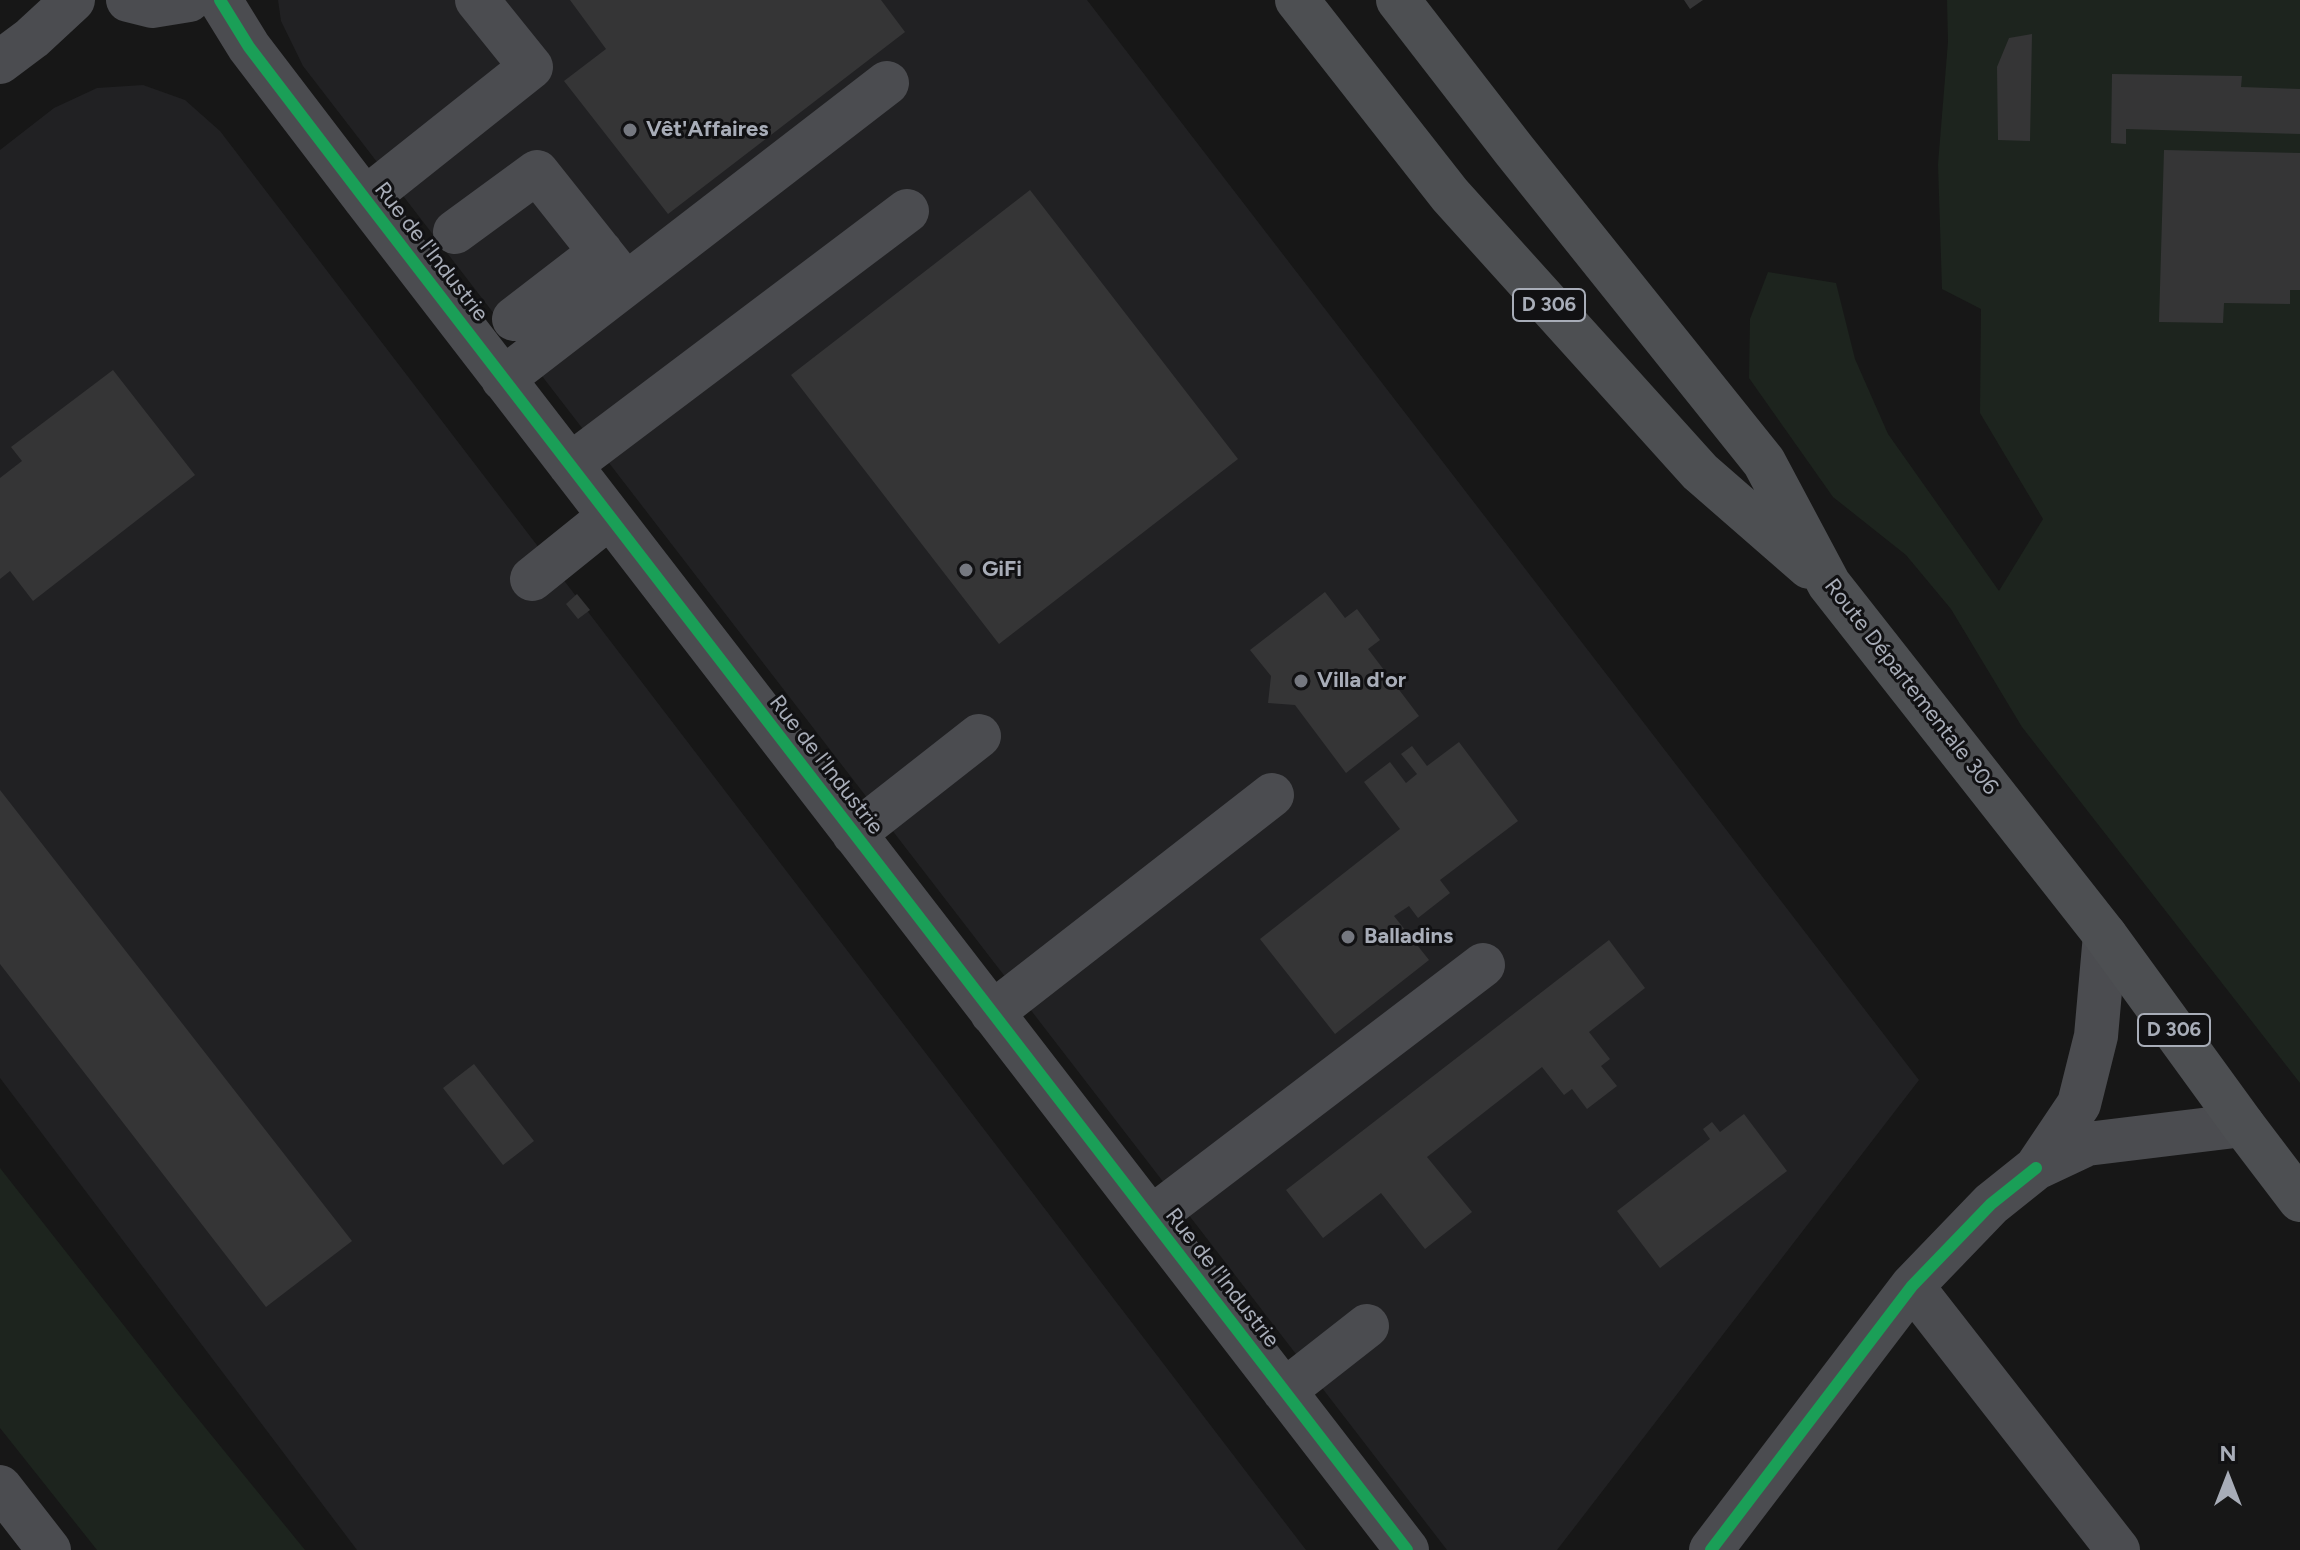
<!DOCTYPE html>
<html>
<head>
<meta charset="utf-8">
<style>
  body { margin:0 }
  #map { position:relative; width:2300px; height:1550px; overflow:hidden; background:#171717; font-family:Figtree,sans-serif }
  canvas { display:block }
  .north { position:absolute; left:2188px; top:1438px; width:80px; height:80px; -webkit-text-stroke:6px #111113; paint-order:stroke; rotate:0deg; font-size:22px; font-weight:700; line-height:32px; text-align:center; color:#a8adb8 }
  .north::after { content:''; display:block; margin:auto; width:28px; height:36px; background:#a8adb8; clip-path:polygon(50% 0,100% 100%,50% 72%,0 100%) }
</style>
</head>
<body>
<div id="map">
<canvas width="2300" height="1550"></canvas>
<div class="north">N</div>
</div>
<script>
const ctx = document.querySelector('canvas').getContext('2d');
ctx.lineJoin = 'round';
function fill(path, color) {
  ctx.fillStyle = color;
  ctx.fill(path, 'evenodd');
}
function shape(rows) {
  const path = new Path2D();
  for (const r of rows) {
    path.moveTo(r[0], r[1]);
    for (let i = 2; i < r.length; i += 2) path.lineTo(r[i], r[i + 1]);
  }
  return path;
}
function trace(path, color, width, dash) {
  ctx.strokeStyle = color;
  ctx.lineWidth = width;
  ctx.lineCap = dash ? 'butt' : 'round';
  ctx.setLineDash(dash || []);
  ctx.stroke(path);
}
function drawText(font, color, halo, rows, align = 'center') {
  ctx.font = font + ' Figtree,sans-serif';
  ctx.lineWidth = 6;
  ctx.setLineDash([]);
  ctx.textBaseline = 'middle';
  ctx.strokeStyle = halo;
  ctx.fillStyle = color;
  for (const [text, x, y, turn = 0] of rows) {
    ctx.save();
    ctx.translate(x, y);
    ctx.rotate((+turn || 0) * Math.PI / 180);
    ctx.textAlign = isNaN(turn) ? turn : align;
    if (halo) ctx.strokeText(text, 0, 0);
    ctx.fillText(text, 0, 0);
    ctx.restore();
  }
}
fill(shape([
  [278,0,1087,0,1919,1080,1557,1550,1447,1550,303,66,281,21],
  [143,85,185,100,220,131,1306,1550,357,1550,0,1078,0,150,54,108,97,88]
]), '#212123');
fill(shape([
  [1947,0,2300,0,2300,1083,2022,727,1951,609,1906,555,1833,497,1749,378,1750,319,1768,272,1836,283,1855,359,1888,434,1999,591,2043,519,1980,413,1981,309,1942,289,1938,164,1948,42],
  [0,1168,177,1393,305,1550,97,1550,0,1428]
]), '#1d241e');
fill(shape([
  [570,0,881,0,905,32,668,214,564,81,606,49],
  [1684,0,1703,0,1690,9],
  [2032,34,2030,141,1998,140,1997,67,2009,38],
  [2112,74,2242,76,2241,87,2300,89,2300,134,2126,129,2126,144,2111,143],
  [2164,150,2300,153,2300,290,2290,290,2290,304,2224,303,2223,323,2159,322],
  [1030,190,1238,459,999,644,791,375],
  [113,370,195,475,33,601,10,571,0,579,0,478,22,461,11,447],
  [1325,592,1345,618,1357,609,1380,640,1368,649,1419,716,1346,773,1295,705,1268,703,1271,676,1250,650],
  [577,594,590,610,578,619,566,604],
  [1459,742,1518,821,1440,880,1450,893,1418,918,1409,906,1394,916,1429,960,1335,1034,1260,939,1400,829,1364,782,1390,762,1406,783,1417,774,1401,754,1412,746,1427,766],
  [0,790,352,1241,266,1307,0,964],
  [1609,940,1645,988,1589,1032,1610,1059,1601,1066,1617,1086,1587,1109,1572,1089,1564,1095,1542,1067,1427,1157,1472,1212,1425,1249,1381,1193,1323,1238,1286,1190],
  [474,1064,534,1141,503,1165,443,1088],
  [1744,1114,1787,1171,1660,1268,1617,1211,1710,1139,1703,1129,1712,1122,1720,1132]
]), '#353536');
trace(shape([
  [128,0,152,6,189,0],
  [220,0,249,47,365,199,1407,1550],
  [0,62,32,38,73,0],
  [365,199,531,67,477,0],
  [455,232,537,172,626,284],
  [514,319,601,252],
  [503,379,887,83],
  [570,465,907,211],
  [532,579,609,517],
  [854,834,979,736],
  [2105,935,2096,1036,2079,1104,2036,1168,2087,1144,2243,1125],
  [992,1013,1272,795],
  [1151,1218,1483,965],
  [1912,1286,2118,1550],
  [1284,1391,1367,1326],
  [0,1487,49,1550],
  [1711,1550,1912,1286,1991,1204,2036,1168]
]), '#4b4c50', 44);
trace(shape([
  [1297,0,1450,195,1700,472,1809,567],
  [1398,0,1514,150,1764,462,1829,584,2105,935,2243,1125,2300,1200]
]), '#4d4f52', 44);
trace(shape([
  [220,0,249,47,365,199,1407,1550],
  [1711,1550,1912,1286,1991,1204,2036,1168]
]), '#1a9f57', 12);
for (const [x, y, r, color] of [
  [630,130,8,"#757880"],
  [966,570,8,"#757880"],
  [1301,681,8,"#757880"],
  [1348,937,8,"#757880"]
]) {
  const dot = new Path2D();
  dot.arc(x, y, r, 0, 2 * Math.PI);
  ctx.fillStyle = color;
  ctx.fill(dot);
  trace(dot, '#111113', 3);
}
for (const [x, y, w] of [
  [1549,305,72],
  [2174,1030,72]
]) {
  const box = new Path2D();
  box.roundRect(x - w / 2, y - 16, w, 32, 6);
  ctx.fillStyle = '#111113';
  ctx.fill(box);
  trace(box, '#a8adb8', 2);
}
drawText('bold 20px', '#a8adb8', null, [
  ["D 306",1549,305],
  ["D 306",2174,1030]
]);
drawText('bold 22px', '#a8adb8', '#111113', [
  ["Vêt'Affaires",646,130],
  ["GiFi",982,570],
  ["Villa d'or",1317,681],
  ["Balladins",1364,937]
], 'left');
drawText('22px', '#a8adb8', '#111113', [
  ["Rue de l'Industrie",431,252,52],
  ["Route Départementale 306",1911,687,52],
  ["Rue de l'Industrie",826,765,52],
  ["Rue de l'Industrie",1222,1278,52]
]);
</script>
</body>
</html>
